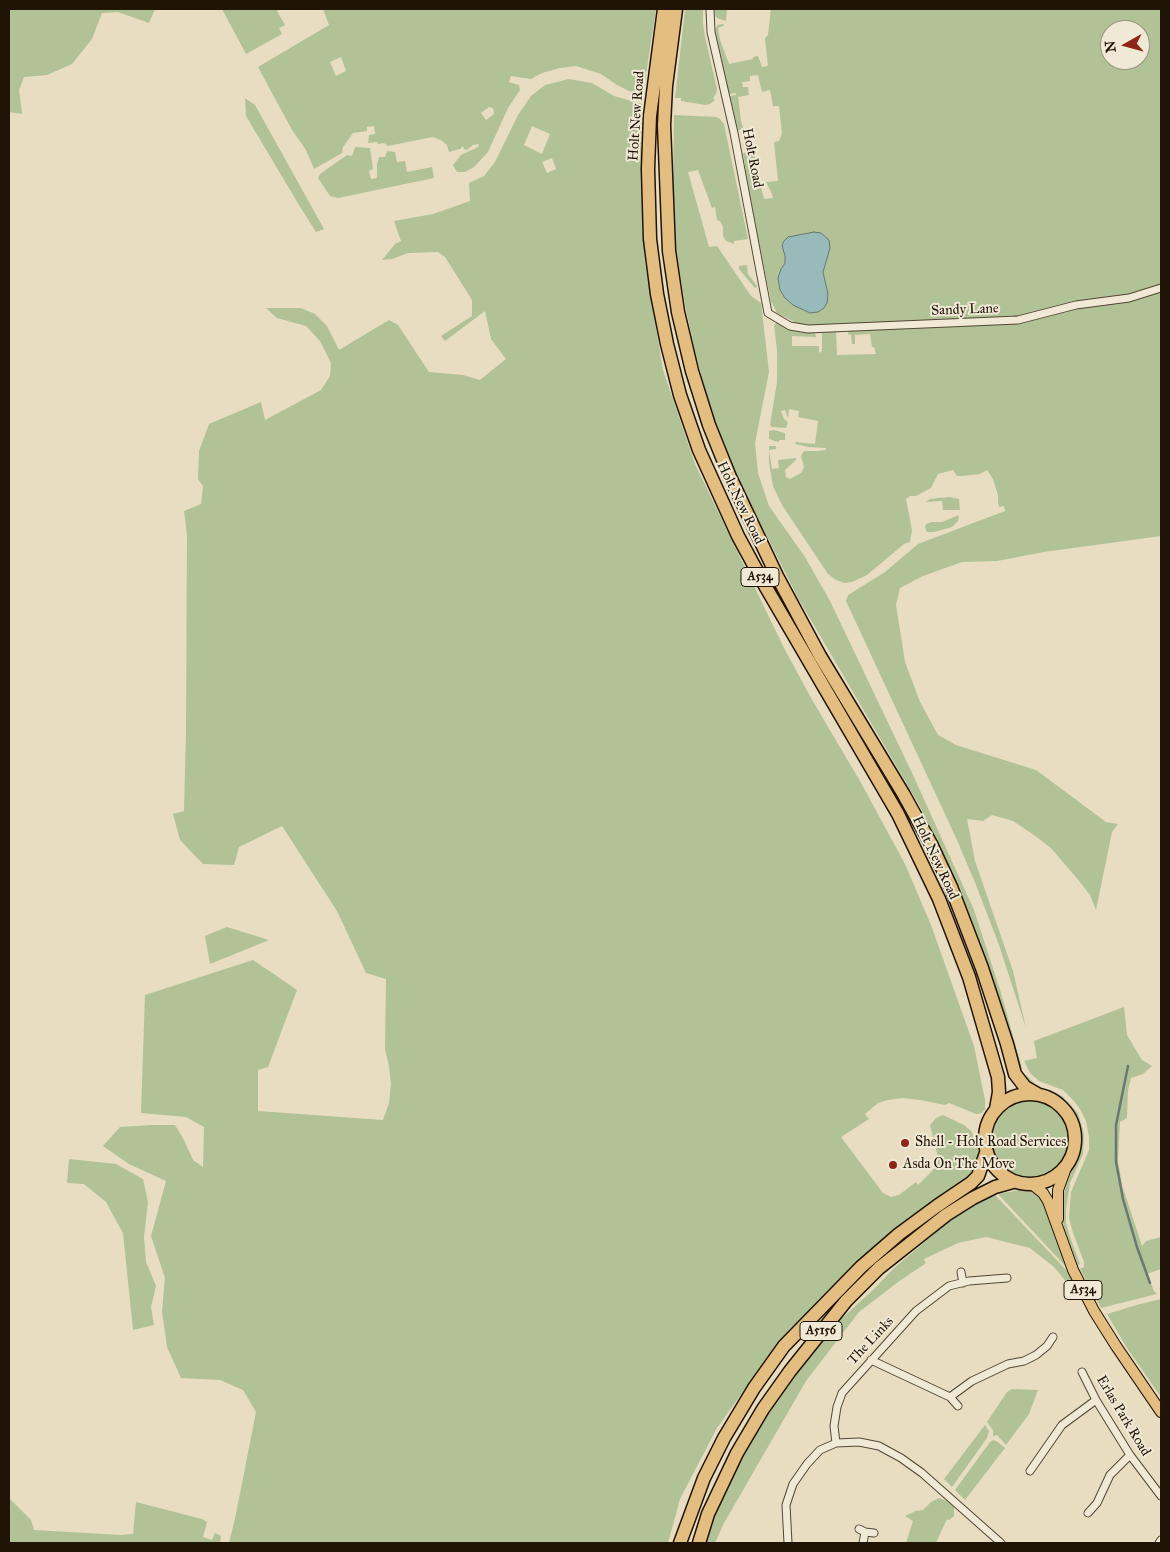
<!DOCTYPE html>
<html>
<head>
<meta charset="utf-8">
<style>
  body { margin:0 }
  #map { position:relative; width:1170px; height:1552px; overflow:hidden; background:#e8ddc0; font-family:"IM FELL Great Primer",serif }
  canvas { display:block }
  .frame { position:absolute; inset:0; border:10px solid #201407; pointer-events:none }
  .north { position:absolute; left:1100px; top:20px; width:50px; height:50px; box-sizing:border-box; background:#f0e9d6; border:1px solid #9d9483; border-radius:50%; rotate:263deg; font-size:14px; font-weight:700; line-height:20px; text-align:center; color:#201407 }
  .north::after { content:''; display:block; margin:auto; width:18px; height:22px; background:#8f2418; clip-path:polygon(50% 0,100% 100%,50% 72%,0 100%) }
</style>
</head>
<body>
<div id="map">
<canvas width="1170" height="1552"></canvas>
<div class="frame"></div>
<div class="north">N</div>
</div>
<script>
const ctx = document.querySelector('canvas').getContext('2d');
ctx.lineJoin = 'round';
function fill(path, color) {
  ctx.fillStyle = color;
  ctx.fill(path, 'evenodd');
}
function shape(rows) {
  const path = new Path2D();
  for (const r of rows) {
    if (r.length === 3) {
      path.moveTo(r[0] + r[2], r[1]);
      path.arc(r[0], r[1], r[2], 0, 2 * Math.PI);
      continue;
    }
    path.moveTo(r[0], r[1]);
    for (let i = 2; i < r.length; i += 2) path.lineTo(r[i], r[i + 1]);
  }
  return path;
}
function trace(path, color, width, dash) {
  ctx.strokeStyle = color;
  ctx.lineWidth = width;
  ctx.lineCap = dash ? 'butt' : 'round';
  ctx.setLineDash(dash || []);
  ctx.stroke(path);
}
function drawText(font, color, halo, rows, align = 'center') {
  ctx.font = font + ' "IM FELL Great Primer",serif';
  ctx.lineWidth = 4;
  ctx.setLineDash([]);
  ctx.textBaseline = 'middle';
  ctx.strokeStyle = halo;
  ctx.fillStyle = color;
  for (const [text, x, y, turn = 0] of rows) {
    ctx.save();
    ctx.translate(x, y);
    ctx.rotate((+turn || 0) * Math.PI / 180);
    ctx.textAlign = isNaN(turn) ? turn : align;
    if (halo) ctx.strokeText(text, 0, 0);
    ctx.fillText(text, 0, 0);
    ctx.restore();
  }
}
fill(shape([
  [9,9,155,9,149,23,118,12,102,13,92,39,72,64,47,75,24,77,19,90,22,114,9,112],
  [222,9,281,9,277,11,285,25,279,28,282,34,246,54],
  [323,9,656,9,643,94,629,91,617,85,601,74,576,66,560,68,542,73,531,79,511,76,509,82,519,85,520,90,508,108,488,152,474,167,465,172,457,172,453,165,461,155,478,147,479,144,473,145,467,150,464,149,463,146,460,149,449,152,447,145,441,140,433,137,388,146,384,143,378,144,377,142,368,143,369,135,375,134,374,126,367,127,367,131,353,133,343,147,342,153,314,169,306,150,292,130,258,67,329,25],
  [341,57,346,71,336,76,330,62],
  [489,107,493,108,494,114,486,120,481,113],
  [685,9,703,9,703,24,705,37,717,89,716,94,713,98,715,100,710,104,705,105,681,101,681,98,675,98],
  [714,9,727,9,726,21,717,18,715,15],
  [771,9,1161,9,1161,284,1130,295,1161,291,1161,536,1044,552,997,561,962,562,923,576,900,588,896,605,905,662,920,702,938,735,956,745,1036,770,1106,822,1118,824,1112,832,1096,910,1090,895,1080,882,1051,848,1034,835,1013,821,992,815,983,821,967,819,975,861,1013,971,1026,1028,999,945,976,885,957,840,846,601,848,595,885,572,918,544,1005,511,1004,506,999,507,998,502,998,495,993,479,987,470,980,474,963,476,957,476,953,470,938,474,931,488,916,496,910,496,906,499,912,530,910,542,904,544,867,575,852,582,844,583,836,580,828,574,782,505,773,486,769,463,769,446,776,446,776,449,769,450,772,469,779,468,778,460,796,458,796,460,785,470,786,477,790,479,801,473,804,467,801,456,804,451,818,451,826,450,826,448,809,447,795,444,796,442,815,444,818,421,798,417,799,411,789,409,788,418,785,410,781,411,784,419,788,422,786,428,772,427,770,425,777,382,777,350,774,325,777,322,792,331,815,332,816,337,792,336,792,346,819,346,819,353,822,351,822,332,836,331,837,355,876,354,874,347,872,347,870,334,855,335,855,344,852,344,851,335,848,334,848,331,807,326,797,323,777,313,771,301,752,211,743,153,755,152,756,167,764,199,773,198,772,194,766,182,778,181,774,142,779,141,782,134,779,106,773,106,770,90,762,92,758,75,750,76,750,81,742,82,743,87,748,87,749,95,738,97,741,121,744,130,738,130,730,96,736,95,736,93,729,94,715,29,718,25,722,24,725,25,718,28,720,40,729,64,753,59,753,57,758,56,762,67,768,66,765,38,768,35],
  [1110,30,1140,30,1140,60,1110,60],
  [785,256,826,261,823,272,828,294,804,311,800,307,793,305,781,269,785,263],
  [569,79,592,83,614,96,642,104,641,173,645,263,663,370,695,464,784,648,811,698,860,781,905,864,931,925,974,1046,985,1100,985,1109,982,1113,976,1114,949,1103,945,1105,920,1100,903,1098,888,1100,878,1103,865,1114,869,1119,841,1137,883,1193,891,1197,899,1195,916,1182,918,1185,936,1167,938,1157,930,1125,936,1118,943,1115,964,1125,971,1131,980,1145,979,1162,970,1177,860,1261,818,1300,762,1365,717,1428,680,1499,668,1543,229,1543,236,1514,256,1412,243,1390,220,1380,181,1378,167,1347,162,1311,165,1278,151,1236,166,1181,129,1164,103,1146,120,1127,152,1125,175,1125,184,1140,193,1160,203,1167,204,1127,186,1117,141,1113,145,995,253,960,297,990,268,1067,258,1070,258,1111,383,1120,389,1103,391,1084,389,1066,385,1049,386,979,366,973,337,911,282,826,239,847,234,865,203,864,180,840,173,814,184,811,186,731,187,534,184,511,201,504,203,486,198,479,199,451,209,424,261,402,265,420,321,390,330,376,331,363,320,341,306,326,277,318,266,308,301,308,315,314,327,326,339,350,389,320,398,325,429,372,463,375,480,380,506,359,491,339,485,311,445,341,441,336,472,316,472,300,445,257,438,252,408,253,392,259,382,260,395,244,401,241,394,221,433,214,470,201,469,183,484,176,495,162,518,115,531,96,545,85],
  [532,126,550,134,542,154,524,145],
  [552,158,556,169,547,173,542,162],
  [245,98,255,105,324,229,316,232,299,205,246,116],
  [674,115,716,117,720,119,724,124,726,134,748,239,734,241,734,244,726,241,723,236,723,227,720,221,717,220,715,207,712,208,698,170,688,172,709,247,717,246,751,296,761,303,769,372,755,443,758,473,769,506,805,557,830,601,913,775,974,910,1001,993,1022,1068,1020,1069,1002,1006,967,908,919,805,798,598,736,475,717,426,705,389,695,351,686,310,676,250,673,182],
  [355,147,370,148,373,169,369,171,371,179,377,178,377,165,379,157,385,157,387,151,395,152,397,162,405,161,407,172,432,167,434,178,338,198,330,196,318,178,320,174,347,155,352,156],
  [747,265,748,274,757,286,756,288,754,287,739,269,739,266],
  [774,430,785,433,785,440,780,440,778,442,769,439,769,431],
  [950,497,959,499,960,510,943,510,942,501,926,502,930,499,938,498],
  [959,515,958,521,952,527,934,532,927,532,925,527,926,524,932,522,942,522],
  [227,927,269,940,210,964,205,936],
  [1124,1007,1127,1035,1142,1060,1152,1066,1143,1074,1131,1078,1128,1090,1127,1118,1120,1122,1118,1160,1122,1185,1142,1246,1146,1241,1161,1237,1161,1269,1147,1274,1154,1291,1157,1294,1101,1308,1080,1269,1084,1267,1084,1262,1073,1233,1069,1218,1071,1192,1089,1150,1089,1137,1086,1121,1080,1109,1073,1100,1063,1090,1039,1081,1030,1073,1024,1061,1037,1058,1034,1041],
  [1026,1075,1036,1085,1062,1096,1078,1113,1084,1134,1083,1154,1070,1183,1066,1209,1066,1223,1070,1237,1080,1264,1078,1266,1064,1229,1062,1213,1064,1194,1068,1178,1079,1153,1081,1134,1075,1116,1067,1105,1056,1096,1032,1085,1024,1076],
  [1031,1140,39],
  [69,1159,116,1164,143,1179,148,1202,144,1237,146,1262,156,1286,151,1307,154,1325,133,1330,123,1233,106,1202,84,1184,67,1183],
  [1019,1190,1029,1190,1037,1194,1043,1200,1069,1270,998,1194],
  [995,1195,1070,1274,1082,1301,1054,1267,1030,1248,986,1237,958,1243,924,1259,926,1263,898,1282,859,1312,806,1381,724,1523,715,1543,706,1543,716,1513,745,1450,773,1403,807,1357,840,1320,874,1289,894,1268,950,1221,976,1204],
  [1161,1299,1161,1397,1127,1348,1107,1314,1140,1304],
  [1012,1389,1038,1390,1029,1414,1006,1445,997,1435,993,1436,993,1430,987,1422,1007,1392],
  [985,1425,989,1431,987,1438,952,1487,944,1479],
  [993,1440,998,1442,1005,1448,965,1500,955,1490,990,1442],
  [9,1498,31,1520,34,1530,121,1535,133,1534,136,1502,202,1519,207,1522,203,1537,212,1540,215,1533,221,1536,220,1543,9,1543],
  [939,1498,947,1501,954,1507,954,1516,949,1520,947,1519,936,1543,906,1543,913,1521,905,1516,916,1511,923,1510,931,1502]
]), '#b0c296');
const water = shape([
  [814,232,821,233,829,240,830,248,823,272,828,294,827,303,824,308,818,312,810,313,793,305,785,298,780,290,778,278,781,269,785,263,785,256,782,245,784,241,788,237,814,232]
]);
fill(water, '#99baba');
trace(water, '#697872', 1);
trace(shape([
  [1128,1066,1116,1125,1116,1162,1123,1199,1137,1247,1150,1283]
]), '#697872', 2.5);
const street = shape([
  [710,9,711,32,734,133,768,313,790,326,808,329,1018,320,1076,305,1129,298,1161,288],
  [961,1272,963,1283],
  [871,1360,950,1397,972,1381,1008,1364,1024,1361,1036,1355,1047,1346,1053,1337],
  [1082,1372,1096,1400,1130,1455,1161,1496],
  [950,1397,958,1406],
  [836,1443,834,1426,837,1407,842,1393,916,1311,949,1286,969,1281,1007,1278],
  [1030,1471,1062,1425,1096,1400],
  [1088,1513,1097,1503,1110,1475,1130,1455],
  [859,1529,865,1532,874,1533],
  [788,1543,786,1505,793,1484,807,1464,820,1450,836,1443,859,1442,879,1446,901,1458,922,1473,1001,1543],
  [863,1543,865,1532],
  [1159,1543,1161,1540]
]);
const primary = shape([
  [1033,1185,1043,1193,1048,1201,1073,1270,1094,1311,1116,1346,1161,1412],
  [1058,1219,1058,1190,1067,1165]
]);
const highway = shape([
  [664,9,650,116,648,169,650,239,657,294,667,344,680,395,699,450,738,536,764,584,898,814,939,899,969,977,998,1077,999,1092,996,1109],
  [676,9,666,86,664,125,669,251,678,312,692,371,709,425,730,477,777,576,820,656,904,795,931,844,951,887,982,968,1007,1044,1015,1074,1025,1087,1039,1095],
  [1030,1139,45],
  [680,1543,704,1478,724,1438,754,1388,784,1346,861,1267,899,1234,937,1206,971,1183,978,1176,986,1153],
  [699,1543,708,1514,737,1453,763,1409,790,1371,846,1301,879,1268,946,1215,973,1198,995,1187,1013,1182]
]);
trace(street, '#524635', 9);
trace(primary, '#201407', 12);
trace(highway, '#201407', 15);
trace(street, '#f0e9d6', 7);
trace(primary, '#e4be80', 10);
trace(highway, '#e4be80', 12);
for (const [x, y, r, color] of [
  [905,1143,5,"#8f2418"],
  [893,1165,5,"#8f2418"]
]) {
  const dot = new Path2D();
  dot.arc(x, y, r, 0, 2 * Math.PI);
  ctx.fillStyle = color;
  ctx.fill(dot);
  trace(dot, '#f0e9d6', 2);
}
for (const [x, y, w] of [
  [760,577,38],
  [1083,1290,38],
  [821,1331,42]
]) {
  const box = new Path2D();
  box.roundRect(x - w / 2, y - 9.5, w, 19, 4);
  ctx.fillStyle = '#f0e9d6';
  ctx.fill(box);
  trace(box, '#201407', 1);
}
drawText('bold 12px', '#201407', null, [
  ["A534",760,577],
  ["A534",1083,1290],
  ["A5156",821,1331]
]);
drawText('14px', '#201407', '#f0e9d6', [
  ["Holt New Road",637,116,-86],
  ["Holt Road",752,158,79],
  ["Sandy Lane",965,310,-2],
  ["Holt New Road",740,503,64],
  ["Holt New Road",935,858,65],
  ["The Links",871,1341,-47],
  ["Erlas Park Road",1123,1416,59]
]);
drawText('14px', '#201407', '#f0e9d6', [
  ["Shell - Holt Road Services",915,1143],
  ["Asda On The Move",903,1165]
], 'left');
</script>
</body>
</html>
